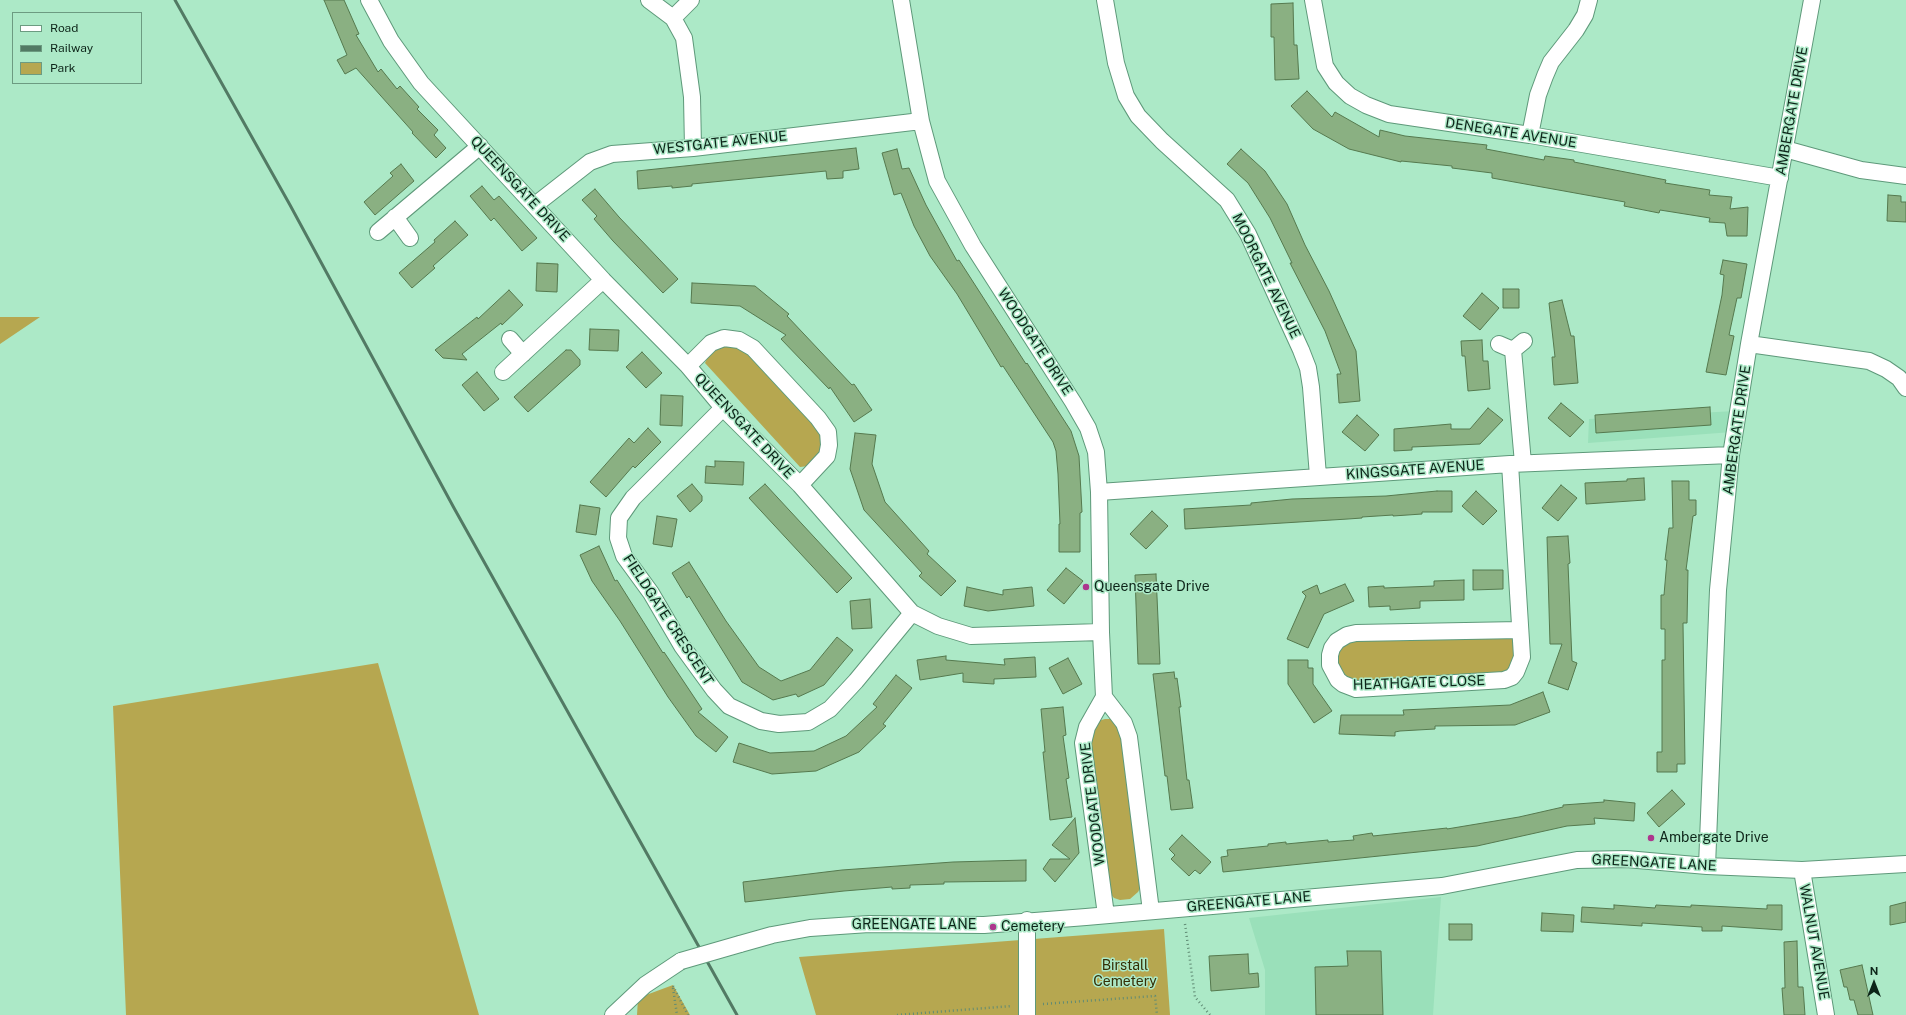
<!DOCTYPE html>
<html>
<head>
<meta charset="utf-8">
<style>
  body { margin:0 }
  #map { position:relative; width:1906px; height:1015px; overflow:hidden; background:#ace9c7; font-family:"Public Sans",sans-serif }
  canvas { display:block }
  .legend { position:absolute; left:12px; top:12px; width:130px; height:72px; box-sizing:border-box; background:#ace9c7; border:1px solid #6c9b81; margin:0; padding:5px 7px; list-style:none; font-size:12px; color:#0d2519 }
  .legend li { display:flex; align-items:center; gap:8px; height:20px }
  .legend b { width:20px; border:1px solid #6c9b81 }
  .north { position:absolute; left:1854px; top:963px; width:40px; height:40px; -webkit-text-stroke:3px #ace9c7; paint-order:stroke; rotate:0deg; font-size:11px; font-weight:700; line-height:16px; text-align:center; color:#0d2519 }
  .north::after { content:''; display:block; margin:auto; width:14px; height:18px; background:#0d2519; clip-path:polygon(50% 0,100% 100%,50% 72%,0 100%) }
</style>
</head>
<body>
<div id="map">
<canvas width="1906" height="1015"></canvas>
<ul class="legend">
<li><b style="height:5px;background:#fff"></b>Road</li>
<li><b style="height:5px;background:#527a64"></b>Railway</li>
<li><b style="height:11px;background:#b6a750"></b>Park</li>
</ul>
<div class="north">N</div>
</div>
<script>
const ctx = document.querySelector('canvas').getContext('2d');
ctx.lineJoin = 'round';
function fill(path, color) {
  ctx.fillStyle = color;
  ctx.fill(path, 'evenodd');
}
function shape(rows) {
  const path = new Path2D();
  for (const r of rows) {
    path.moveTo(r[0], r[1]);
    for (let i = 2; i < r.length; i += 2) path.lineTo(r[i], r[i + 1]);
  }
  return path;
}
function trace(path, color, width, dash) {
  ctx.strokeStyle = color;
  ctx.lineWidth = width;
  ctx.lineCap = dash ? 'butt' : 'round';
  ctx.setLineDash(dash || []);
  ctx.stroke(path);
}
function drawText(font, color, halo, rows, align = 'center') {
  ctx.font = font + ' "Public Sans",sans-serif';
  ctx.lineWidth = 3;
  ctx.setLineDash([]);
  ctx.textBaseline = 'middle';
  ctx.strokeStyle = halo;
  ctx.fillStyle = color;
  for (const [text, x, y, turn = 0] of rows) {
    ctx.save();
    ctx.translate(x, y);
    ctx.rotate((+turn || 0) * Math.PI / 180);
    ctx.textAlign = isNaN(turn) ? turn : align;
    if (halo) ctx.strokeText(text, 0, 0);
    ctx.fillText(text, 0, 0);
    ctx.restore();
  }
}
fill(shape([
  [1735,411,1732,432,1588,443,1589,419],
  [1441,897,1433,1015,1265,1015,1265,970,1249,918]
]), '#9ae0ba');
fill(shape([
  [0,317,40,317,0,344],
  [727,344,739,347,749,356,816,428,822,439,824,449,809,466,800,467,705,363,710,352],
  [1520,630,1516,672,1343,684,1332,648,1337,641],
  [378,663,479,1015,126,1015,113,706],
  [1105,719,1112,719,1119,725,1143,883,1138,892,1130,899,1120,900,1114,898,1106,889,1089,741,1095,722],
  [1164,929,1170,1015,816,1015,799,957],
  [673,985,690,1015,637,1015,638,998]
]), '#b6a750');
const building = shape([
  [324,0,344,0,359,34,356,35,378,72,381,69,397,89,400,86,419,107,417,109,438,130,434,135,446,148,436,158,412,133,413,132,356,68,345,74,337,60,347,55,324,0],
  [1293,3,1294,45,1297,45,1299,79,1275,80,1274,37,1271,37,1271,4,1293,3],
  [1307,91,1332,117,1335,112,1379,137,1380,130,1405,136,1487,145,1486,149,1544,160,1545,156,1574,160,1574,162,1666,180,1665,183,1710,190,1709,195,1732,197,1730,209,1748,207,1747,236,1727,236,1725,223,1709,222,1710,218,1660,210,1659,213,1624,206,1625,202,1492,178,1492,173,1452,168,1452,166,1401,161,1401,162,1349,149,1313,129,1291,106,1307,91],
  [856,148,859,169,843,171,843,178,827,179,826,171,692,184,692,186,672,188,672,186,638,189,637,171,856,148],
  [897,149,902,169,909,168,926,205,957,261,959,260,1026,364,1027,363,1071,431,1079,456,1082,512,1080,513,1080,552,1059,552,1059,524,1060,524,1058,474,1056,451,1053,442,1003,366,1001,367,957,294,930,256,914,226,901,193,894,195,882,153,897,149],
  [1241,149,1265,171,1287,204,1305,245,1329,291,1356,351,1360,401,1339,403,1337,374,1341,374,1325,331,1290,263,1292,263,1270,218,1248,183,1227,164,1241,149],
  [401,164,414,181,375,215,364,202,393,176,390,173,401,164],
  [482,186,494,200,499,196,537,238,522,251,494,218,491,221,470,196,482,186],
  [595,189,619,217,678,279,663,293,613,241,594,219,597,216,582,200,595,189],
  [1888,195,1901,196,1901,202,1906,202,1906,222,1887,221,1888,195],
  [455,221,468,235,433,266,435,268,412,288,399,273,435,242,434,240,455,221],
  [1723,260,1747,264,1741,298,1737,298,1729,335,1734,336,1726,375,1706,372,1722,295,1724,275,1720,274,1723,260],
  [537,263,558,264,557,292,536,291,537,263],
  [692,283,755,286,789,314,787,316,852,385,854,384,872,410,854,422,830,387,829,389,781,339,786,335,740,306,691,303,692,283],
  [1503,289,1519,289,1519,308,1503,308,1503,289],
  [509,290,523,305,502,325,501,323,462,354,467,360,443,358,435,350,477,317,478,319,509,290],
  [1482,293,1499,308,1480,330,1463,316,1482,293],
  [1562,300,1571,336,1574,336,1578,383,1554,385,1552,357,1555,357,1549,303,1562,300],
  [590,329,619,330,618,351,589,350,590,329],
  [1482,340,1483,361,1488,361,1490,389,1468,391,1465,356,1462,356,1461,341,1482,340],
  [566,350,571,350,580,360,580,365,528,412,514,397,566,350],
  [642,352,662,373,646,388,626,367,642,352],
  [477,372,499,399,484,411,462,385,477,372],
  [661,395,683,396,682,426,660,425,661,395],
  [1561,403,1584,422,1570,437,1548,418,1561,403],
  [1710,407,1711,425,1596,433,1595,415,1710,407],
  [1488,408,1503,420,1480,444,1412,447,1412,450,1394,451,1394,429,1451,424,1451,429,1470,429,1488,408],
  [1357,415,1379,435,1365,451,1342,432,1357,415],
  [648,428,661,442,635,468,633,466,606,497,590,482,629,438,634,443,648,428],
  [855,433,876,435,872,464,885,502,929,551,927,554,956,581,941,596,919,576,922,573,864,510,850,469,855,433],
  [715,461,744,462,743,485,705,483,706,466,715,467,715,461],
  [1644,478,1645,500,1586,504,1585,483,1627,481,1627,479,1644,478],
  [1672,481,1689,481,1689,500,1696,500,1696,515,1693,516,1686,570,1688,570,1687,623,1683,623,1685,764,1677,764,1677,772,1657,772,1657,752,1662,752,1662,660,1665,660,1665,629,1661,629,1661,595,1664,595,1667,560,1665,560,1669,528,1673,528,1672,481],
  [692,484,702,496,702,501,690,512,677,496,692,484],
  [765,484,852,578,837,593,749,498,765,484],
  [1561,485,1577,498,1558,521,1542,508,1561,485],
  [1437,491,1452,491,1452,512,1422,512,1422,514,1393,516,1393,515,1362,517,1362,518,1348,519,1185,529,1184,509,1251,505,1251,503,1292,499,1386,496,1437,491],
  [1476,491,1497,511,1483,525,1462,506,1476,491],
  [580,505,600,508,596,535,576,532,580,505],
  [1152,511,1168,526,1146,549,1130,534,1152,511],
  [657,516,677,519,672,547,653,544,657,516],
  [1568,536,1570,563,1568,564,1572,661,1577,663,1568,690,1548,683,1562,644,1550,644,1547,537,1568,536],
  [599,546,615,581,617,580,663,653,664,652,702,709,698,712,728,737,716,752,696,736,668,697,620,621,592,581,580,555,599,546],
  [689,562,726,621,759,667,781,681,810,670,837,637,853,650,824,685,798,697,796,694,773,700,742,682,689,596,687,598,672,573,689,562],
  [1066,568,1083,581,1064,604,1047,590,1066,568],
  [1473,570,1503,570,1503,589,1473,590,1473,570],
  [1156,574,1160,664,1138,664,1135,575,1156,574],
  [1464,580,1464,600,1420,601,1420,608,1390,610,1390,606,1369,607,1368,587,1384,586,1384,588,1434,586,1434,581,1464,580],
  [1345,584,1354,601,1324,614,1308,648,1287,639,1306,596,1302,592,1317,585,1320,594,1345,584],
  [967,587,1003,595,1003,590,1032,587,1034,606,988,611,964,606,967,587],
  [870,599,872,628,852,629,850,601,870,599],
  [946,656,946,660,1005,665,1004,659,1035,657,1036,677,994,679,994,684,963,682,963,673,920,680,917,660,946,656],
  [1068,658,1082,684,1063,694,1049,668,1068,658],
  [1288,660,1308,660,1308,668,1313,668,1313,684,1332,711,1314,723,1288,684,1288,660],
  [1174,672,1175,679,1177,678,1181,707,1179,707,1187,780,1189,780,1193,808,1171,810,1167,776,1165,776,1153,674,1174,672],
  [896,675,912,688,883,724,886,726,859,752,816,771,772,774,733,762,739,743,770,753,814,751,846,736,877,707,873,704,896,675],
  [1543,692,1550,712,1515,725,1435,726,1435,729,1400,731,1395,732,1395,736,1339,734,1341,715,1404,715,1403,710,1510,705,1543,692],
  [1063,707,1066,735,1063,736,1069,778,1066,779,1072,817,1050,820,1043,752,1045,752,1041,709,1063,707],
  [1672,790,1685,804,1659,827,1647,813,1672,790],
  [1604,800,1635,803,1634,821,1594,818,1595,824,1567,826,1477,846,1223,872,1221,857,1228,856,1227,850,1268,846,1268,844,1286,842,1286,844,1328,840,1328,842,1354,840,1353,836,1372,833,1373,836,1447,828,1447,829,1519,817,1563,807,1563,805,1604,802,1604,800],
  [1075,818,1079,853,1055,882,1043,869,1050,859,1070,859,1052,845,1075,818],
  [1182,835,1211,862,1200,874,1195,870,1189,876,1171,859,1175,855,1169,849,1182,835],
  [1026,860,1026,881,944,882,944,884,910,885,910,888,892,889,892,887,844,891,745,902,743,882,842,870,953,862,1026,860],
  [1906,902,1906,922,1890,925,1890,906,1906,902],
  [1614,905,1655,908,1656,905,1691,907,1691,905,1767,909,1767,905,1782,905,1782,930,1722,926,1722,931,1702,931,1702,927,1642,923,1642,926,1581,922,1582,907,1614,909,1614,905],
  [1542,913,1574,915,1573,932,1541,931,1542,913],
  [1449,924,1472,924,1472,940,1449,940,1449,924],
  [1797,941,1798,987,1803,987,1805,1015,1784,1015,1782,988,1785,988,1784,942,1797,941],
  [1347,951,1381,951,1383,1015,1316,1015,1315,967,1348,966,1347,951],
  [1248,954,1249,974,1258,973,1259,987,1211,991,1209,956,1248,954],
  [1862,965,1873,1015,1858,1015,1854,1000,1850,1000,1847,987,1844,987,1840,970,1862,965]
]);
fill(building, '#8ab082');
trace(building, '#55794e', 1);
const minor = shape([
  [369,0,391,41,421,83,603,280,688,366,723,408,800,485,912,613,938,626,971,636,1101,632],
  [649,0,673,18,684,38,692,97,693,148],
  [901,0,921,121,937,181,973,246,1073,402,1088,428,1096,452,1099,492,1101,632,1104,697,1087,727,1083,743,1106,915],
  [1105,0,1116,63,1126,96,1138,116,1162,141,1227,200,1248,234,1301,350,1308,368,1311,387,1318,476],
  [1313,0,1325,66,1336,83,1350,96,1366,105,1389,114,1530,135,1780,178],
  [673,18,691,0],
  [1530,135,1538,95,1545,76,1551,62,1576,30,1585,15,1589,0],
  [1785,149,1861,170,1906,176],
  [535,205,590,162,612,154,693,148,921,121],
  [395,217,410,238],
  [378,232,480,146],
  [510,339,523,354],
  [1499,344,1513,350,1524,341],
  [1749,344,1869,361,1886,369,1899,378,1906,388],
  [1513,350,1523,463],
  [688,366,711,343,724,338,739,340,753,348,818,418,828,432,829,445,827,456,800,485],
  [503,372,603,280],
  [723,408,633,498,619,518,618,538,624,556,651,593,682,646,714,690,729,706,761,721,779,724,808,722,830,709,856,681,912,613],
  [1510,464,1522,657,1516,672,1512,677,1504,680,1356,689,1343,684,1338,680,1330,665,1330,655,1332,648,1337,641,1347,635,1356,633,1520,630],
  [1099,492,1510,464,1731,455],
  [1104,697,1124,723,1129,737,1151,911],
  [1707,866,1718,590,1731,455,1749,344,1812,0],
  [1802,870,1826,1015],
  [1027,920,1027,1015],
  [740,944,772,935,810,928,869,924,984,925,1086,917,1442,886,1577,860,1626,859,1707,866,1802,870,1906,864],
  [613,1015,645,985,681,961]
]);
trace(minor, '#5e997a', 18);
trace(shape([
  [1185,924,1195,997,1210,1015],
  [673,986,688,1015],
  [673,988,677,1015],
  [1043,1004,1155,996,1157,1015],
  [897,1015,1012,1006]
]), '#608b74', 2.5, [1, 3]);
trace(minor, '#fff', 16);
trace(shape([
  [175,0,290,205,454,508,737,1015]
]), '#527a64', 3);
const minorBridge = shape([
  [681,961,740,944]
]);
trace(minorBridge, '#5e997a', 18, []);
trace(minorBridge, '#fff', 16);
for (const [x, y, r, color] of [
  [1086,587,4,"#ad368d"],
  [1651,838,4,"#ad368d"],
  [993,927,4,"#ad368d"]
]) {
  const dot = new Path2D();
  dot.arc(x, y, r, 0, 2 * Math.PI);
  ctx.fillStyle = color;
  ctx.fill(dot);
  trace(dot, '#ace9c7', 1.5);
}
drawText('14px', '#0d2519', '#ace9c7', [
  ["AMBERGATE DRIVE",1792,111,-80],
  ["DENEGATE AVENUE",1511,133,9],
  ["WESTGATE AVENUE",720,143,-6],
  ["QUEENSGATE DRIVE",520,189,47],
  ["MOORGATE AVENUE",1266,276,64],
  ["WOODGATE DRIVE",1035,342,57],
  ["QUEENSGATE DRIVE",744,426,47],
  ["AMBERGATE DRIVE",1737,430,-82],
  ["KINGSGATE AVENUE",1415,470,-4],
  ["FIELDGATE CRESCENT",668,620,57],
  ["HEATHGATE CLOSE",1419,683,-2],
  ["WOODGATE DRIVE",1093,804,-97],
  ["GREENGATE LANE",1654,863,3],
  ["GREENGATE LANE",1249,902,-5],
  ["GREENGATE LANE",914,925],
  ["WALNUT AVENUE",1814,942,80]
]);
drawText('14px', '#0d2519', '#ace9c7', [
  ["Queensgate Drive",1094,587],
  ["Ambergate Drive",1659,838],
  ["Cemetery",1001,927]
], 'left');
drawText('14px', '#352e04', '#ace9c7', [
  ["Birstall",1125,966],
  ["Cemetery",1125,982]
]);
</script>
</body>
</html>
